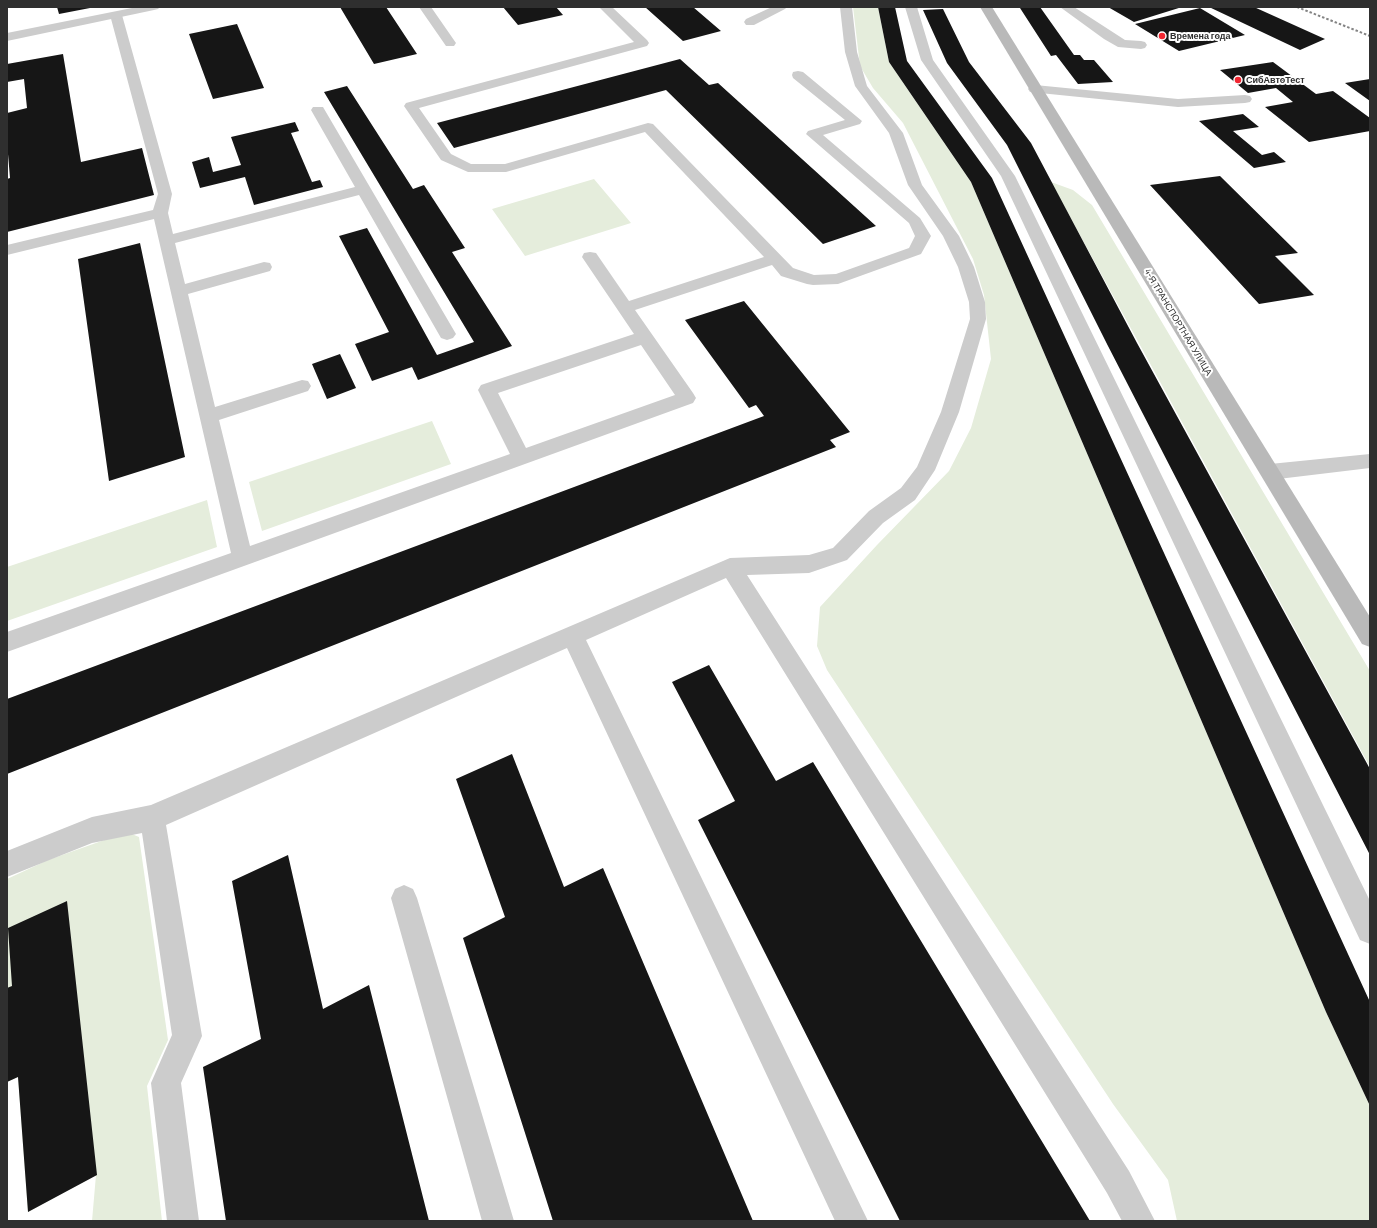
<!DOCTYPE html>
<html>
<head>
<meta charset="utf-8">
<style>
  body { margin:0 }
  #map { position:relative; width:1377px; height:1228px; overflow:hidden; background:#fff; font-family:Barlow,sans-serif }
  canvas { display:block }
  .frame { position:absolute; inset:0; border:8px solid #2f2f2f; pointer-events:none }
</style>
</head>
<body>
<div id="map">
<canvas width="1377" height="1228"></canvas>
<div class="frame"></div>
</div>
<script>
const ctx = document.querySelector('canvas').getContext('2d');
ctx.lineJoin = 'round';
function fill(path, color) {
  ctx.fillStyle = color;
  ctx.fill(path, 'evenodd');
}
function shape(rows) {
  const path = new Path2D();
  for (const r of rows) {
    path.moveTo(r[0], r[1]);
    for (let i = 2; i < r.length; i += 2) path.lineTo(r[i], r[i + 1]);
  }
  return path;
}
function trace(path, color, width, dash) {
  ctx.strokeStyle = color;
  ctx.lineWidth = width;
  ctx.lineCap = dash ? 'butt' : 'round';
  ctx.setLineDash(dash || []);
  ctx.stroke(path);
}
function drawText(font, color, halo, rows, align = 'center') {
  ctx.font = font + ' Barlow,sans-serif';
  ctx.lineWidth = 4;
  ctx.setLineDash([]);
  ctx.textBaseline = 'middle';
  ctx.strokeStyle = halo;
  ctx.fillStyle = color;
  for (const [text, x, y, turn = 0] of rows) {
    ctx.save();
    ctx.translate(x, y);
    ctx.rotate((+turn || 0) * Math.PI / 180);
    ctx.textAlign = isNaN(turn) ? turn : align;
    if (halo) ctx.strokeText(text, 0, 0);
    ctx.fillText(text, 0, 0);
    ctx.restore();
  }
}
fill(shape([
  [853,7,878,7,889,62,971,182,1326,1012,1370,1106,1370,1221,1177,1221,1168,1180,1113,1104,827,670,817,646,820,607,877,545,949,471,971,428,991,359,984,295,973,259,903,123,873,88,860,66],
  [594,179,631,223,525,256,492,209],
  [1051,182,1073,190,1092,205,1370,671,1370,767],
  [432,421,451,464,262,531,249,482],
  [207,500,217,547,7,621,7,567],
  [127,832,139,837,168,1040,147,1086,162,1221,92,1221,96,1175,28,1212,18,1077,7,1082,7,879,48,860]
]), '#e5eddc');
fill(shape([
  [57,7,90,7,90,8,59,14],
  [340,7,386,7,417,54,374,64],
  [503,7,556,7,563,15,518,25],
  [645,7,693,7,721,31,683,41],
  [878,7,895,7,907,61,992,178,1370,1002,1370,1106,1326,1012,971,182,889,62],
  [1040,7,1074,55,1080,55,1084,60,1094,60,1113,82,1078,84,1056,55,1051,56,1020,8],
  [1108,7,1182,7,1134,22],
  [1209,7,1254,7,1325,39,1300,50],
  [1200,8,1245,35,1179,51,1135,24],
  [943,9,969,62,1031,143,1137,343,1370,769,1370,855,1108,346,1007,145,947,63,923,10],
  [237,24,264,88,213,99,189,34],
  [63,54,81,162,142,148,154,195,7,232,7,179,10,178,7,142,7,113,27,108,24,79,7,82,7,64],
  [680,59,709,85,718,83,876,226,823,244,666,90,454,148,437,123],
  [1273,62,1316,94,1333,91,1370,118,1370,131,1309,142,1265,107,1293,102,1276,88,1248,93,1220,70],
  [1370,79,1370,101,1345,83],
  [347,86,413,189,424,185,465,248,452,252,512,346,418,380,412,367,372,381,355,344,389,332,339,236,367,228,437,355,474,342,324,92],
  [1243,114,1259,127,1233,131,1262,155,1274,152,1286,162,1254,168,1199,121],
  [295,122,299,131,291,133,312,182,320,180,323,187,254,205,245,177,200,188,192,162,209,157,213,172,241,165,231,137],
  [1220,176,1298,253,1275,256,1314,295,1259,304,1150,185],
  [140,243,185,457,109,481,78,259],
  [744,301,850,432,830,440,836,447,7,774,7,699,764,416,756,405,749,408,685,320],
  [340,354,356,388,327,399,312,364],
  [709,665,776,781,813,762,1090,1221,900,1221,698,820,735,801,672,682],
  [512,754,564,887,603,868,753,1221,553,1221,463,938,505,917,456,779],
  [288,855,323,1009,369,985,429,1221,226,1221,203,1067,261,1039,232,881],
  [67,901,97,1175,28,1212,18,1077,7,1082,7,988,12,986,8,928]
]), '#161616');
fill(shape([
  [419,7,431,7,456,43,454,46,446,46,419,7],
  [599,7,612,7,647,40,649,43,647,46,419,108,451,154,471,164,505,164,648,123,653,124,793,268,814,275,836,274,909,248,915,236,909,223,806,134,808,131,845,120,793,78,792,75,793,72,798,71,803,72,862,121,860,124,823,135,920,218,931,236,921,254,838,284,813,285,807,284,781,276,772,265,635,310,693,393,696,398,693,403,7,652,7,632,231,553,154,219,7,255,7,245,153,210,158,194,110,15,112,13,120,13,122,15,172,194,168,213,173,234,355,187,311,110,313,107,323,107,456,334,453,338,447,340,441,338,359,195,175,243,185,284,264,262,270,263,272,267,270,271,188,294,215,407,302,380,308,381,311,386,308,391,219,420,250,546,510,454,478,390,481,385,634,334,582,257,584,253,590,252,596,253,629,301,764,257,645,132,506,172,468,172,441,160,404,106,406,103,634,42,599,7],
  [641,345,675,395,526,448,498,393,641,345],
  [772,7,787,7,785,9,754,25,746,25,744,22,746,19,772,7],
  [840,7,852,7,857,52,867,86,903,133,922,185,959,236,974,267,985,302,986,319,959,412,935,470,915,500,883,523,847,560,809,573,747,575,1129,1171,1155,1221,1122,1221,1107,1193,726,578,586,640,868,1221,835,1221,567,648,166,825,202,1036,181,1083,199,1221,167,1221,151,1083,172,1035,142,833,92,843,7,877,7,851,92,817,151,805,723,561,730,558,809,555,833,548,869,511,901,488,917,467,941,412,970,319,969,302,958,267,943,236,908,185,889,133,855,86,845,52,840,7],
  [905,7,917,7,933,60,1015,176,1370,901,1370,944,1360,940,1001,176,921,60,905,7],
  [1060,7,1074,7,1125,40,1141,41,1145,42,1147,45,1145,48,1141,49,1118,47,1104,39,1060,7],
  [1035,85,1178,99,1245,95,1250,96,1252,99,1250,102,1245,103,1178,107,1030,92,1028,89,1030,86,1035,85],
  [1370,454,1370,468,1270,480,1263,477,1260,472,1263,467,1270,464,1370,454],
  [404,885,413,889,417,898,514,1221,482,1221,391,898,395,889,404,885]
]), '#ccc');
fill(shape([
  [137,7,160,7,158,9,154,10,7,41,7,33,137,7]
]), '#ccc');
fill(shape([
  [980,7,992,7,1370,617,1370,647,1362,644,980,7]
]), '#b9b9b9');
trace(shape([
  [1297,7,1370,36]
]), '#848484', 2, [2.5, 2]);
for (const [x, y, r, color] of [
  [1162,36,4,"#f12631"],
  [1238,80,4,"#f12631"]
]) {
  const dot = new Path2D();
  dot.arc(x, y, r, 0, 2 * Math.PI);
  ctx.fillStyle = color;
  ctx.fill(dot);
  trace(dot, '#fff', 1.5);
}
drawText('bold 9px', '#2f2f2f', '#fff', [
  ["Времена года",1170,36],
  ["СибАвтоТест",1246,80]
], 'left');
drawText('9px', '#2f2f2f', '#fff', [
  ["4-Я ТРАНСПОРТНАЯ УЛИЦА",1178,322,59]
]);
</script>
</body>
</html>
